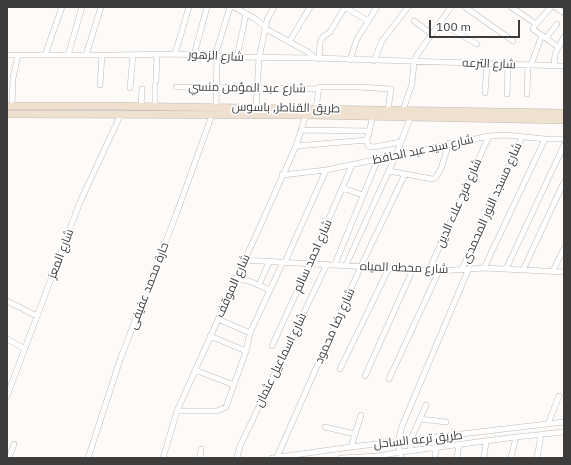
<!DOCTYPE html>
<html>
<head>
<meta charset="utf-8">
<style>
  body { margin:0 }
  #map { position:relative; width:571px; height:465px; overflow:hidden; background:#fdfaf8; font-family:"IBM Plex Sans",sans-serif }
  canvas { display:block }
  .frame { position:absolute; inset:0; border:8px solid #3d3c3b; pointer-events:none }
  .scale { position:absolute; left:429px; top:20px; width:91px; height:18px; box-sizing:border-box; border:2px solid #3d3c3b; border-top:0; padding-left:5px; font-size:12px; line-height:14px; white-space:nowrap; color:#3d3c3b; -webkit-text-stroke:3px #fff; paint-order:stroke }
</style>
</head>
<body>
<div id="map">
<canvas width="571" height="465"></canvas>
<div class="frame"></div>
<div class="scale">100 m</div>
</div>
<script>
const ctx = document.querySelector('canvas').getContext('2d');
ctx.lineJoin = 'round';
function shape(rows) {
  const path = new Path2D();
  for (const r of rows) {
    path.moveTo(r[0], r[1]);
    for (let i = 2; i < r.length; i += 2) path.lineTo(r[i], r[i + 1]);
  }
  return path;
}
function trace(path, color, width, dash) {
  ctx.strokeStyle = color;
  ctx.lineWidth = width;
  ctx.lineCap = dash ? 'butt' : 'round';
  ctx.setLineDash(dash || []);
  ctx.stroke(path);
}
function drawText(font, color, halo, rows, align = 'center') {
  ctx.font = font + ' "IBM Plex Sans",Cairo,sans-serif';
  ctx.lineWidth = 3.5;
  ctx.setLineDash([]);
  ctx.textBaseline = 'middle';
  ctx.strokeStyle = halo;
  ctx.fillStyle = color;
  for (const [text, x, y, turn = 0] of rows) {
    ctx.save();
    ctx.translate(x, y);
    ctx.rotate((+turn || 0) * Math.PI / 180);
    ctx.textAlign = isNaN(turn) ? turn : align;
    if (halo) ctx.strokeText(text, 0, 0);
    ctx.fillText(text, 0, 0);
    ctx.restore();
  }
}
const street = shape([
  [234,7,254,18,264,26,266,29,308,52,315,58],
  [345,7,368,21],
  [465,7,513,41],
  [511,7,536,24,533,29,558,47],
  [555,7,564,13],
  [414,21,432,34],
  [440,23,477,44],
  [536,24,551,7],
  [546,38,557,24],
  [289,42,310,7],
  [175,54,189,7],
  [7,55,114,55,175,54,237,57,315,58,564,66],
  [45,55,62,7],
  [68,55,82,7],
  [86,55,101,7],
  [194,55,207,7],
  [215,56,230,7],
  [237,57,246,14],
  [319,59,320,42,323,37,330,32,345,7],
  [350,60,357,39,377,7],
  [374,61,382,41,408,7],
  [531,65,542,35],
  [554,66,555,54,564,37],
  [156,81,157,54],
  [100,85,102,55],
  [176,87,318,89],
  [130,88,133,55],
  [485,93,487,64],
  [507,94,508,65],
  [527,94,528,65],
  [12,106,13,78,18,55],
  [141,107,142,89],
  [155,107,155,86],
  [216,107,217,56],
  [256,108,259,58,267,20,274,7],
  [316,109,319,87,358,87,391,89,388,110],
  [403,110,412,84,414,62,417,55,451,7],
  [373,116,367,140,368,146,374,147,401,142],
  [302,130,369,131],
  [296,146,367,140],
  [389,171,432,179,435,178,441,169,449,143],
  [282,175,326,170,489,136,505,135,545,139,564,139],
  [342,188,363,195],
  [244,260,439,271,484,268,564,272],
  [285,262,326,170],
  [335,264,378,159],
  [346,265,396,155,411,116],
  [484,268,545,139],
  [462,269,522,137],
  [506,269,564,145],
  [429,270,489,136],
  [523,270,564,182],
  [553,271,564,248],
  [236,278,249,281,270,290],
  [259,285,269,262],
  [7,301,37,316],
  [218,319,250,333],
  [210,336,246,351],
  [7,339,25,349],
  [272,346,310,263,352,165],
  [340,369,389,268],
  [195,370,234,385],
  [365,376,413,269],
  [389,379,439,271],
  [7,396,80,202,121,114],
  [177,411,217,411,226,407,246,351,250,333,283,262],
  [420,419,446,422],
  [548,424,559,396],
  [325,427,355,434],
  [351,447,361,415],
  [411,450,410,441,426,405],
  [277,457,361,266,405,174],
  [9,458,14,444],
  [88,458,121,357,176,215,212,115],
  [163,458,177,411,296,146,306,115],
  [200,458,201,449],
  [237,458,240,446,327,264],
  [272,458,351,447,564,422],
  [341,458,378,456,401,452,516,437,564,432],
  [401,458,398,442,402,426,469,268],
  [435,458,436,447],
  [457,458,459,444],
  [484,458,486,441],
  [511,458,516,437],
  [537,458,541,434]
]);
const secondary = shape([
  [7,106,109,106,316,109,564,113],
  [7,114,306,115,564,120]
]);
trace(street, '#bdbbb8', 6);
trace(secondary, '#bdbbb8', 8);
trace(street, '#fff', 5);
trace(secondary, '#f0e0d0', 7);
drawText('12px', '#3d3c3b', '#fff', [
  ["شارع الزهور",216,56,3],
  ["شارع الترعه",489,64,2],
  ["شارع عبد المؤمن منسي",247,88,1],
  ["طريق القناطر, باسوس",286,108,1],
  ["شارع سيد عبد الحافظ",423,150,-12],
  ["شارع فرج علاء الدين",459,203,-66],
  ["شارع مسجد النور المحمدى",492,203,-66],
  ["شارع المعز",61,254,-69],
  ["شارع احمد سالم",313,256,-66],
  ["شارع محطه المياه",404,268,2],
  ["حارة محمد عفيفى",149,286,-69],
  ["شارع الموقف",233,286,-66],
  ["شارع رضا محمود",335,326,-66],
  ["شارع اسماعيل عثمان",281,360,-64],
  ["طريق ترعه الساحل",418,440,-6]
]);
</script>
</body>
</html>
